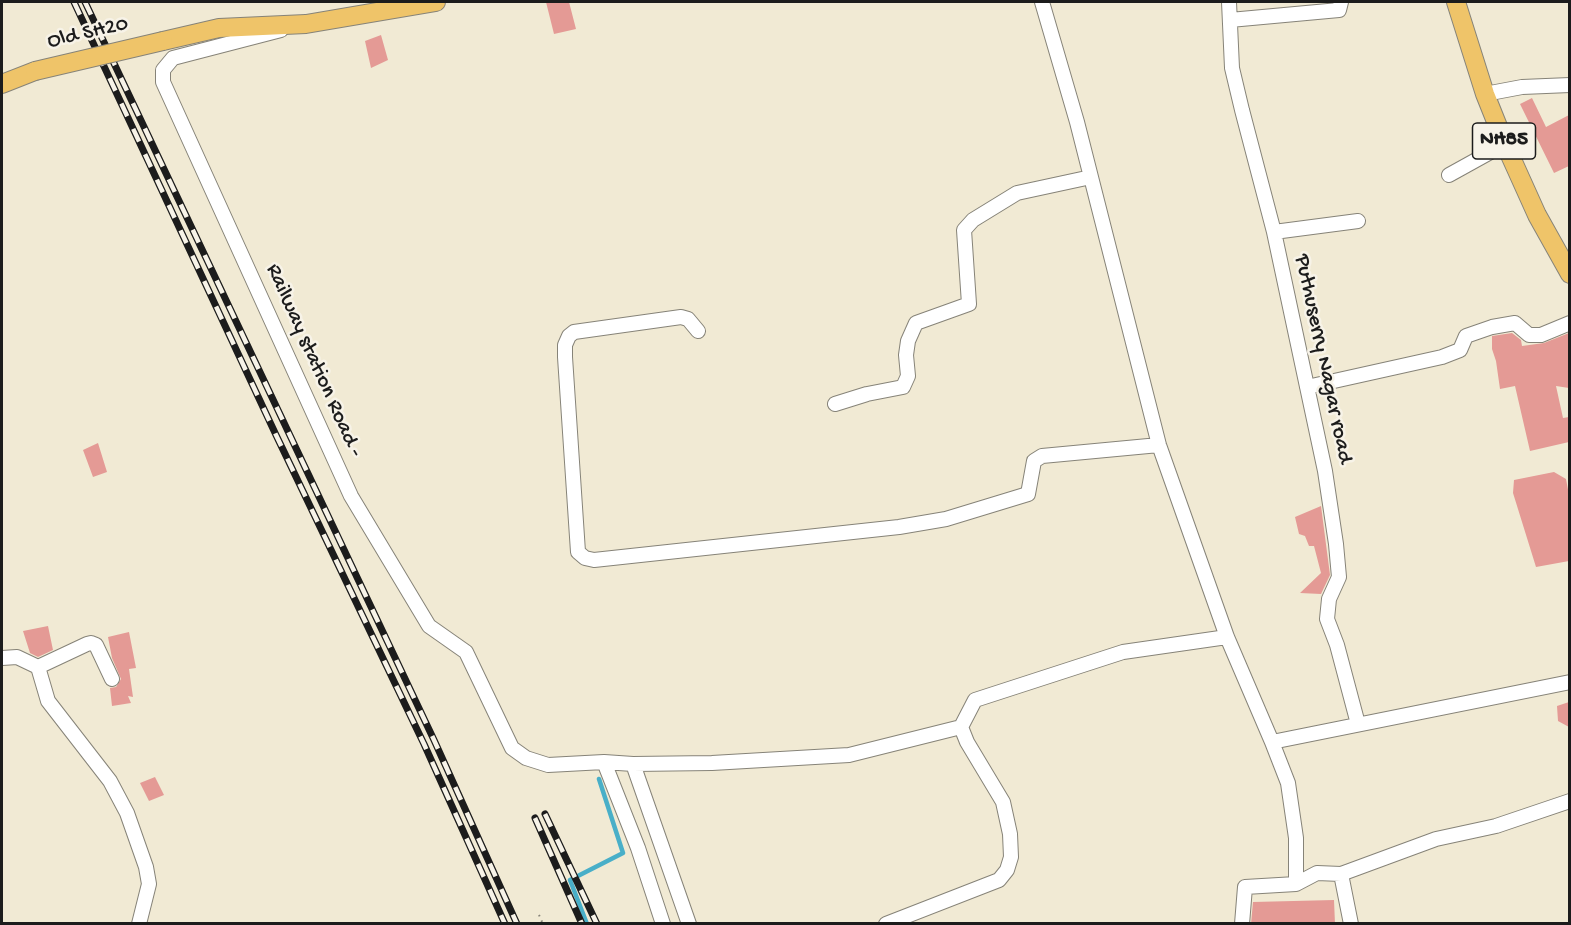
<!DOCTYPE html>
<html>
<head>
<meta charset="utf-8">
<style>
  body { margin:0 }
  #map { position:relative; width:1571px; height:925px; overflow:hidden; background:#f1ead4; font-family:"Gochi Hand",sans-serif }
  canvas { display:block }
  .frame { position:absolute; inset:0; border:3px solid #1c1c1c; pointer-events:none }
</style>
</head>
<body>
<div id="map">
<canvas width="1571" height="925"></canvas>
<div class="frame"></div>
</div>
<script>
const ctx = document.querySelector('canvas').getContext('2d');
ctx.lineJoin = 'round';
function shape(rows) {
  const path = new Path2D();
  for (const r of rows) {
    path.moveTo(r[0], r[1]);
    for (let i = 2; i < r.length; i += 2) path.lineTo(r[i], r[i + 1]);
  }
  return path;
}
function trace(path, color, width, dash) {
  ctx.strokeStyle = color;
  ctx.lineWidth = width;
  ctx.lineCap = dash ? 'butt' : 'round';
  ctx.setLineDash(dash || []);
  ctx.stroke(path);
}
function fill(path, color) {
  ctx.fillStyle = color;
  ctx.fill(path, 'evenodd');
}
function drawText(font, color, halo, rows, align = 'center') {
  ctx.font = font + ' "Gochi Hand",sans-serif';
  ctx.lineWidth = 5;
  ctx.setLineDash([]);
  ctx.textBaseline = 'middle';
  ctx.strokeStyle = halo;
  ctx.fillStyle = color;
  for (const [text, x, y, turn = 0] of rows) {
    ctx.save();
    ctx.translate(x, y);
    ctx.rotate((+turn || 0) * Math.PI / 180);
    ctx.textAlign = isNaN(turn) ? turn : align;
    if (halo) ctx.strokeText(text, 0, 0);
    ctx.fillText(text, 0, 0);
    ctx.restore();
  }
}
trace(shape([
  [587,924,570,880,623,853,599,779]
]), '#49afc8', 4.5);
fill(shape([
  [546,2,569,2,576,29,554,34],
  [381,35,388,60,371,68,365,41],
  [1532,98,1546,127,1569,115,1569,166,1554,173,1520,104],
  [1512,333,1521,340,1522,346,1544,343,1569,333,1569,388,1556,386,1563,418,1569,417,1569,442,1530,451,1515,386,1500,389,1496,361,1492,349,1492,336],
  [98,443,107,472,93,477,83,450],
  [1554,472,1566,479,1569,495,1569,561,1536,567,1513,493,1514,480],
  [1321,506,1330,575,1321,594,1300,593,1321,573,1314,546,1309,546,1305,536,1299,534,1295,517],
  [48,626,53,650,38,657,30,653,23,631],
  [129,632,136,668,129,669,133,697,128,696,131,703,112,706,110,688,116,687,121,679,112,658,108,637],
  [1569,702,1569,727,1558,721,1557,706],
  [155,777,164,795,149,801,140,783],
  [1334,900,1335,924,1251,924,1253,902]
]), '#e49a95');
const minor = shape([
  [1042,2,1077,122,1159,445,1227,637,1272,742,1570,682],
  [1229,2,1232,68,1242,110,1274,232,1325,471,1336,544,1339,577,1329,599,1327,619,1337,645,1358,724],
  [1230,20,1339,10,1341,2],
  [281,30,173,58,163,70,163,82,351,496,429,626,466,652,512,748,526,758,548,765,604,762,633,764,712,763,849,755,961,727,975,700,1123,652,1227,637],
  [1485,94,1522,87,1570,85],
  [1449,175,1505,144],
  [1274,232,1358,221],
  [698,331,688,319,681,317,574,332,569,336,565,345,565,357,578,552,585,558,594,560,899,527,946,519,1028,494,1034,461,1042,456,1159,445],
  [1307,387,1442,357,1460,350,1466,336,1492,327,1515,323,1529,335,1541,335,1570,323],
  [835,404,867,394,903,387,908,376,906,355,908,341,916,323,969,304,964,230,973,220,1017,193,1091,177],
  [2,658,17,657,38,667,48,701,110,781,127,813,146,867,149,884,139,924],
  [38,667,87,644,91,643,96,645,112,679],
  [604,762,638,848,663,924],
  [633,764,689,924],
  [1341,874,1351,924],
  [1296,884,1317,873,1341,874,1436,839,1496,826,1570,801],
  [886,924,999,880,1007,870,1011,857,1010,834,1003,802,967,742,961,727],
  [1242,924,1245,887,1296,884,1296,838,1288,783,1272,742]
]);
const major = shape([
  [1456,2,1485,94,1505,144,1537,215,1570,274],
  [163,41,219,28,306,24,436,2],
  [2,84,35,71]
]);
trace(minor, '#868378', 16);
trace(major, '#868378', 20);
trace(shape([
  [539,915,543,924]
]), '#868378', 2, [1.5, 4.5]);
trace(minor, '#fff', 14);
trace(major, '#efc469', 18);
const rail = shape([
  [74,2,276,435,424,744,505,924],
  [85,2,434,740,517,924],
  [545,814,597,924],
  [535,818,582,924]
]);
trace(rail, '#1c1c1c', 7);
trace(rail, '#f7f3e8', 4.5, [14]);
const majorBridge = shape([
  [35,71,163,41]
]);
trace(majorBridge, '#868378', 20, []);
trace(majorBridge, '#efc469', 18);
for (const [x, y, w] of [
  [1504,141,63]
]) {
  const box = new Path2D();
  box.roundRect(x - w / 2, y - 18, w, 36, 4.5);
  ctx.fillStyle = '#f7f3e8';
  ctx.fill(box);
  trace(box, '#1c1c1c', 1.5);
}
drawText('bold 21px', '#1c1c1c', null, [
  ["NH85",1504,141]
]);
drawText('22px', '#1c1c1c', '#f7f3e8', [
  ["Old SH20",88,34,-13],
  ["Puthuserry Nagar road",1322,359,78],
  ["Railway station Road -",313,361,66]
]);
</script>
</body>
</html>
